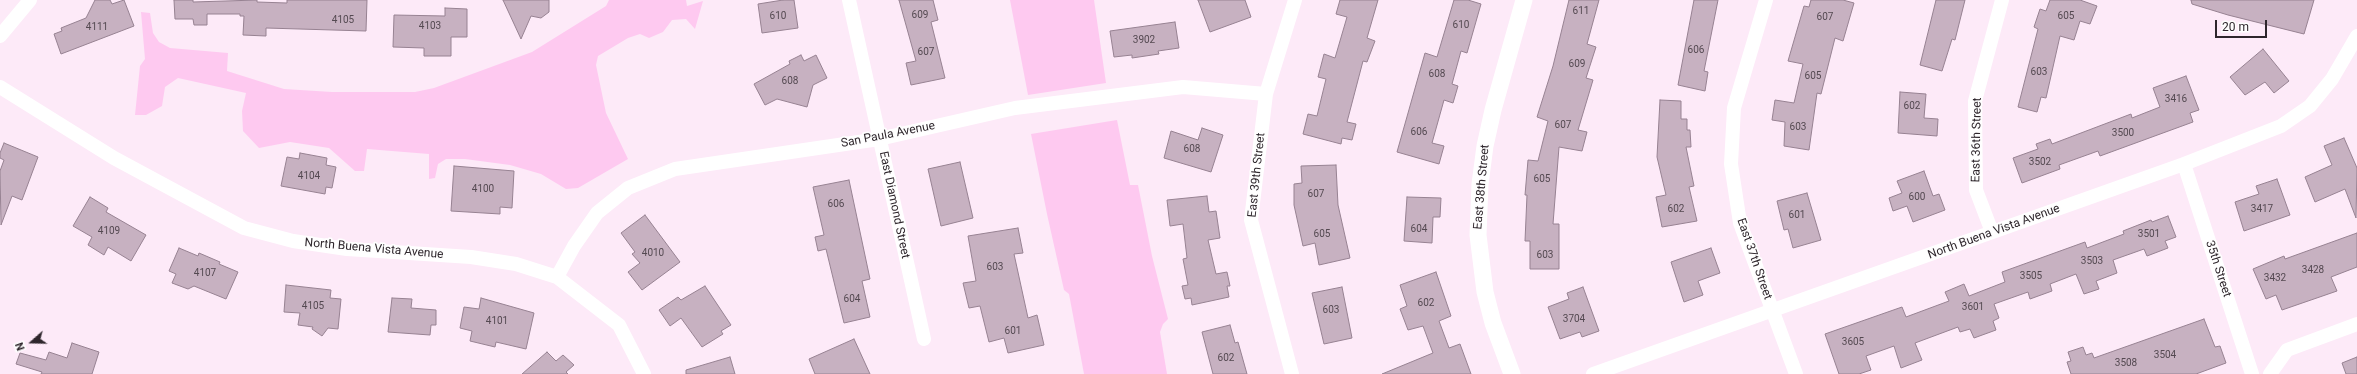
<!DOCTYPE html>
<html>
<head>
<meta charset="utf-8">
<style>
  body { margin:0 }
  #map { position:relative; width:2357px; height:374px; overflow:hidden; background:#fdeaf8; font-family:Roboto,sans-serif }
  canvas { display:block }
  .north { position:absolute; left:12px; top:322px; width:40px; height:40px; -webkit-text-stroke:3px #fefefe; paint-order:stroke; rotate:250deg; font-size:11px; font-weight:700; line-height:16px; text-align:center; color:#2e262c }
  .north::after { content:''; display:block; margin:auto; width:14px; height:18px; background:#2e262c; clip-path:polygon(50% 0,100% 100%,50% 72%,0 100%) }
  .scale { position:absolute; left:2215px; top:20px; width:52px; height:18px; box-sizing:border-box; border:2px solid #2e262c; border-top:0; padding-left:5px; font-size:12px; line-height:14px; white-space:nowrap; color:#2e262c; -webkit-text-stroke:3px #fefefe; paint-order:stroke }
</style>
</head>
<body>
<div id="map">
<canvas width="2357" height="374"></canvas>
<div class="north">N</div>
<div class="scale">20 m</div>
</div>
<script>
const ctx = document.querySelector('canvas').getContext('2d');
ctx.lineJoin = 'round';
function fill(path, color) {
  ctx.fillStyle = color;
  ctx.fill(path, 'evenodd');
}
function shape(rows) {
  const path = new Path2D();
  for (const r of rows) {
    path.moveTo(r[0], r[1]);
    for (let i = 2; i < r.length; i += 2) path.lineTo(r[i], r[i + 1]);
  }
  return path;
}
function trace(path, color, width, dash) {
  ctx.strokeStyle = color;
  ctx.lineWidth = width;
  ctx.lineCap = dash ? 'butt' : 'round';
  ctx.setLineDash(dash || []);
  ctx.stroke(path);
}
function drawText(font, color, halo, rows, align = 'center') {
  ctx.font = font + ' Roboto,sans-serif';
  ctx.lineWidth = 3.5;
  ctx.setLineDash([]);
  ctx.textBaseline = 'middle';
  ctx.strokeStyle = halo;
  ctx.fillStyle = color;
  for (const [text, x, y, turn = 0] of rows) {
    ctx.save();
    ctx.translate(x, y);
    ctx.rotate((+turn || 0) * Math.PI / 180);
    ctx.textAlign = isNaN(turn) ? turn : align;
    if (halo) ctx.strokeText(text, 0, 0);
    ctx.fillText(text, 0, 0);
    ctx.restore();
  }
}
fill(shape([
  [609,0,686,0,687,6,703,1,695,29,686,19,672,20,663,32,649,38,640,34,628,38,598,56,596,65,606,113,628,159,578,188,566,189,541,174,510,165,465,159,446,159,438,164,435,178,429,179,429,154,367,149,364,171,355,171,329,148,290,142,259,148,243,131,242,111,246,93,178,78,165,87,162,106,146,115,135,115,140,66,145,59,141,12,150,13,153,33,159,42,170,48,228,53,227,71,284,89,332,92,415,92,434,88,532,52,606,6],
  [1010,0,1094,0,1106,83,1028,95],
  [1117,120,1130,185,1138,185,1152,256,1168,319,1163,324,1160,332,1167,374,1084,374,1069,294,1064,290,1047,214,1031,134]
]), '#fec9f0');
const building = shape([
  [95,0,110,0,112,4,124,0,134,26,61,54,54,34,62,31,61,28,86,18,95,0],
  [174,0,193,0,193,2,257,0,257,2,287,3,287,0,367,0,366,31,266,28,266,36,243,35,244,16,240,16,240,14,207,14,207,25,194,25,193,19,175,19,174,0],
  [503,0,549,0,549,12,541,18,531,16,521,39,503,0],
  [783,0,794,0,798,28,762,33,758,4,783,0],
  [899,0,933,0,938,20,931,22,945,78,911,85,906,63,916,61,899,0],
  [1198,0,1245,0,1251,17,1210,32,1198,0],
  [1340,0,1378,0,1367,38,1375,41,1367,62,1363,61,1347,122,1356,124,1352,140,1342,138,1341,144,1303,134,1308,114,1317,116,1326,79,1318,77,1324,54,1335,58,1347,17,1336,14,1340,0],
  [1454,0,1468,0,1481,4,1467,53,1461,51,1452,84,1458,86,1453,103,1444,100,1432,143,1444,146,1439,164,1397,152,1425,53,1437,57,1454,0],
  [1569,0,1599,0,1587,44,1596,47,1586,78,1593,80,1578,130,1587,132,1582,151,1559,147,1553,224,1559,224,1559,269,1530,269,1530,241,1525,241,1527,195,1525,195,1528,160,1538,161,1548,121,1537,117,1553,66,1569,0],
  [1694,0,1718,0,1704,71,1708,72,1705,91,1678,85,1694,0],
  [1811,0,1843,0,1854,3,1843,41,1835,38,1821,94,1817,93,1809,150,1784,146,1785,122,1772,120,1775,100,1794,103,1803,64,1788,61,1804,6,1809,7,1811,0],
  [1936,0,1965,0,1955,40,1952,39,1942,71,1920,65,1936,0],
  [2050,0,2080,0,2097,6,2090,24,2080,21,2074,40,2060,36,2046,98,2041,97,2037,112,2018,107,2038,29,2034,27,2040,9,2046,11,2050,0],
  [2191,0,2314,0,2304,34,2228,15,2192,4,2191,0],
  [445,8,467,9,467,37,451,37,451,56,424,56,424,48,393,47,394,15,445,16,445,8],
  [1175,22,1179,48,1158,51,1159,54,1132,58,1132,55,1114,57,1110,31,1175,22],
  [2263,49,2289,81,2274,93,2265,82,2245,95,2230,77,2263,49],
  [801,55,804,61,816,55,827,78,813,85,807,107,777,99,765,105,754,84,790,64,789,61,801,55],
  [2186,76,2199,110,2190,113,2193,122,2100,156,2098,151,2059,165,2060,169,2022,183,2013,158,2038,149,2036,144,2050,139,2052,144,2131,114,2132,118,2160,107,2153,88,2186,76],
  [1900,92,1926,94,1924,118,1938,119,1937,136,1898,133,1900,92],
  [1660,100,1681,101,1681,119,1687,119,1687,130,1690,130,1691,147,1686,147,1694,186,1689,187,1697,221,1662,227,1656,197,1666,195,1657,157,1660,100],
  [1202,128,1223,135,1211,172,1164,158,1171,131,1198,140,1202,128],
  [2344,138,2357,168,2356,218,2345,189,2315,202,2305,177,2332,165,2324,146,2344,138],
  [4,143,38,157,22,200,12,196,1,225,0,171,4,160,0,158,0,153,4,143],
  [300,153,327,158,326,165,336,167,332,188,326,187,325,194,281,186,287,157,299,159,300,153],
  [960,162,973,218,941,226,928,169,960,162],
  [1336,165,1338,205,1350,258,1319,265,1315,243,1303,246,1294,205,1294,184,1302,183,1301,166,1336,165],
  [454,166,514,171,512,208,500,207,500,214,451,211,454,166],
  [1924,171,1933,196,1939,194,1945,210,1913,222,1907,206,1893,211,1889,198,1902,193,1897,181,1924,171],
  [2277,179,2290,215,2244,231,2235,202,2259,194,2256,186,2277,179],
  [849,180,870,279,862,281,870,317,844,323,826,249,818,251,815,237,824,235,813,187,849,180],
  [1807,193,1821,240,1793,248,1788,229,1784,230,1777,201,1807,193],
  [1207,196,1209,212,1216,211,1220,238,1208,240,1216,274,1227,272,1230,286,1227,286,1229,297,1192,305,1191,298,1185,299,1182,286,1188,285,1183,259,1187,258,1183,224,1170,226,1167,200,1207,196],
  [90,197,108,208,106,212,146,235,131,261,108,247,104,255,88,245,92,237,73,226,90,197],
  [1407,197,1441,198,1440,217,1433,217,1432,243,1404,241,1407,197],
  [645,215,680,262,642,290,628,272,640,263,632,254,635,252,621,233,645,215],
  [2168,216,2176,237,2165,241,2168,248,2147,256,2144,249,2113,260,2117,273,2096,281,2099,289,2084,294,2076,274,2050,284,2052,291,2030,299,2028,292,1994,304,1999,318,1993,321,1996,330,1974,338,1970,329,1960,332,1958,327,1915,343,1922,360,1901,368,1894,346,1866,356,1871,370,1859,374,1839,374,1825,334,1902,307,1906,317,1949,301,1945,292,1964,284,1969,296,2005,282,2002,272,2085,242,2087,248,2124,234,2123,231,2151,220,2152,222,2168,216],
  [1018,228,1023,253,1014,254,1028,318,1037,315,1044,345,1008,353,1004,338,989,342,980,306,969,308,963,283,976,281,968,236,1018,228],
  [2357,233,2357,267,2331,277,2337,291,2282,310,2276,295,2266,299,2253,269,2284,256,2285,259,2357,233],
  [179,248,198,256,199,253,220,262,219,264,238,272,226,299,194,286,188,289,172,283,176,274,169,271,179,248],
  [1711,248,1720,273,1698,281,1703,295,1684,302,1671,262,1711,248],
  [1436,272,1451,316,1439,321,1449,348,1460,344,1471,374,1382,374,1433,353,1423,326,1408,330,1400,309,1407,306,1400,285,1436,272],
  [286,285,331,290,330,298,341,299,338,329,328,328,322,336,312,329,313,327,298,325,300,313,284,312,286,285],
  [705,286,731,325,721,331,723,334,702,347,681,318,670,326,659,310,678,297,681,300,705,286],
  [1342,287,1352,338,1324,344,1312,293,1342,287],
  [1583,287,1599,331,1582,337,1580,332,1560,339,1548,307,1569,299,1567,293,1583,287],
  [392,298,412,299,411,308,436,310,436,325,431,325,430,335,388,332,392,298],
  [481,298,534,313,526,349,496,342,495,347,470,341,472,331,460,328,464,307,479,309,481,298],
  [2204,319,2215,347,2220,346,2226,363,2196,374,2071,374,2067,362,2071,361,2068,352,2083,347,2086,355,2092,353,2094,358,2204,319],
  [1230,325,1235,343,1238,342,1247,374,1213,374,1202,332,1230,325],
  [854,339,870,374,815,374,809,359,854,339],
  [72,343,99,352,92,374,41,374,42,372,16,364,20,353,46,360,49,352,67,358,72,343],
  [547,352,556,361,563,355,574,365,566,372,568,374,522,374,547,352],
  [730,357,735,374,686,374,686,370,730,357],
  [2357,357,2357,374,2346,374,2342,363,2357,357]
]);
fill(building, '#c7b1c1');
trace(building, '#978292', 1);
trace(shape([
  [849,0,924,339],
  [1766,0,1734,108,1731,164,1740,223,1796,374],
  [0,36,30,0],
  [0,87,114,158,244,228,293,241,347,249,471,257,516,264,557,277,619,325,644,374],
  [2184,164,2252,374],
  [1992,232,1976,190,1975,101,2002,0],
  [557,277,574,246,597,213,628,188,675,169,879,139,1015,108,1183,87,1266,94],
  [1292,374,1251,220,1266,94,1295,0],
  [1593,374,2184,164,2281,126,2310,106,2332,79,2357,36],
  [2270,374,2287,350,2357,324]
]), '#fff', 14);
trace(shape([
  [1512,374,1493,323,1485,292,1478,235,1480,184,1485,146,1493,110,1524,0]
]), '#fff', 17);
drawText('10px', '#544951', null, [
  ["611",1581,11],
  ["609",920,15],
  ["610",778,16],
  ["605",2066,16],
  ["607",1825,17],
  ["4105",343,20],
  ["610",1461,25],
  ["4103",430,26],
  ["4111",97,27],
  ["3902",1144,40],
  ["606",1696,50],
  ["607",926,52],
  ["609",1577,64],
  ["603",2039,72],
  ["608",1437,74],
  ["605",1813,76],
  ["608",790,81],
  ["3416",2176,99],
  ["602",1912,106],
  ["607",1563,125],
  ["603",1798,127],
  ["606",1419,132],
  ["3500",2123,133],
  ["608",1192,149],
  ["3502",2040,162],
  ["4104",309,176],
  ["605",1542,179],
  ["4100",483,189],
  ["607",1316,194],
  ["600",1917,197],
  ["606",836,204],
  ["602",1676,209],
  ["3417",2262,209],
  ["601",1797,215],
  ["604",1419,229],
  ["4109",109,231],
  ["605",1322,234],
  ["3501",2149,234],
  ["4010",653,253],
  ["603",1545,255],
  ["3503",2092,261],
  ["603",995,267],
  ["3428",2313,270],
  ["4107",205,273],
  ["3505",2031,276],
  ["3432",2275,278],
  ["604",852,299],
  ["602",1426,303],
  ["4105",313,306],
  ["3601",1973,307],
  ["603",1331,310],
  ["3704",1574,319],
  ["4101",497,321],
  ["601",1013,331],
  ["3605",1853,342],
  ["3504",2165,355],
  ["602",1226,358],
  ["3508",2126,363]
]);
drawText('12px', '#2e262c', '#fefefe', [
  ["San Paula Avenue",888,135,-11],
  ["East 36th Street",1977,140,-89],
  ["East 39th Street",1257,175,-84],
  ["East 38th Street",1482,187,-85],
  ["East Diamond Street",894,205,78],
  ["North Buena Vista Avenue",1994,232,-20],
  ["North Buena Vista Avenue",374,249,5],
  ["East 37th Street",1754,259,71],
  ["35th Street",2218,269,72]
]);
</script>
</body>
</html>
